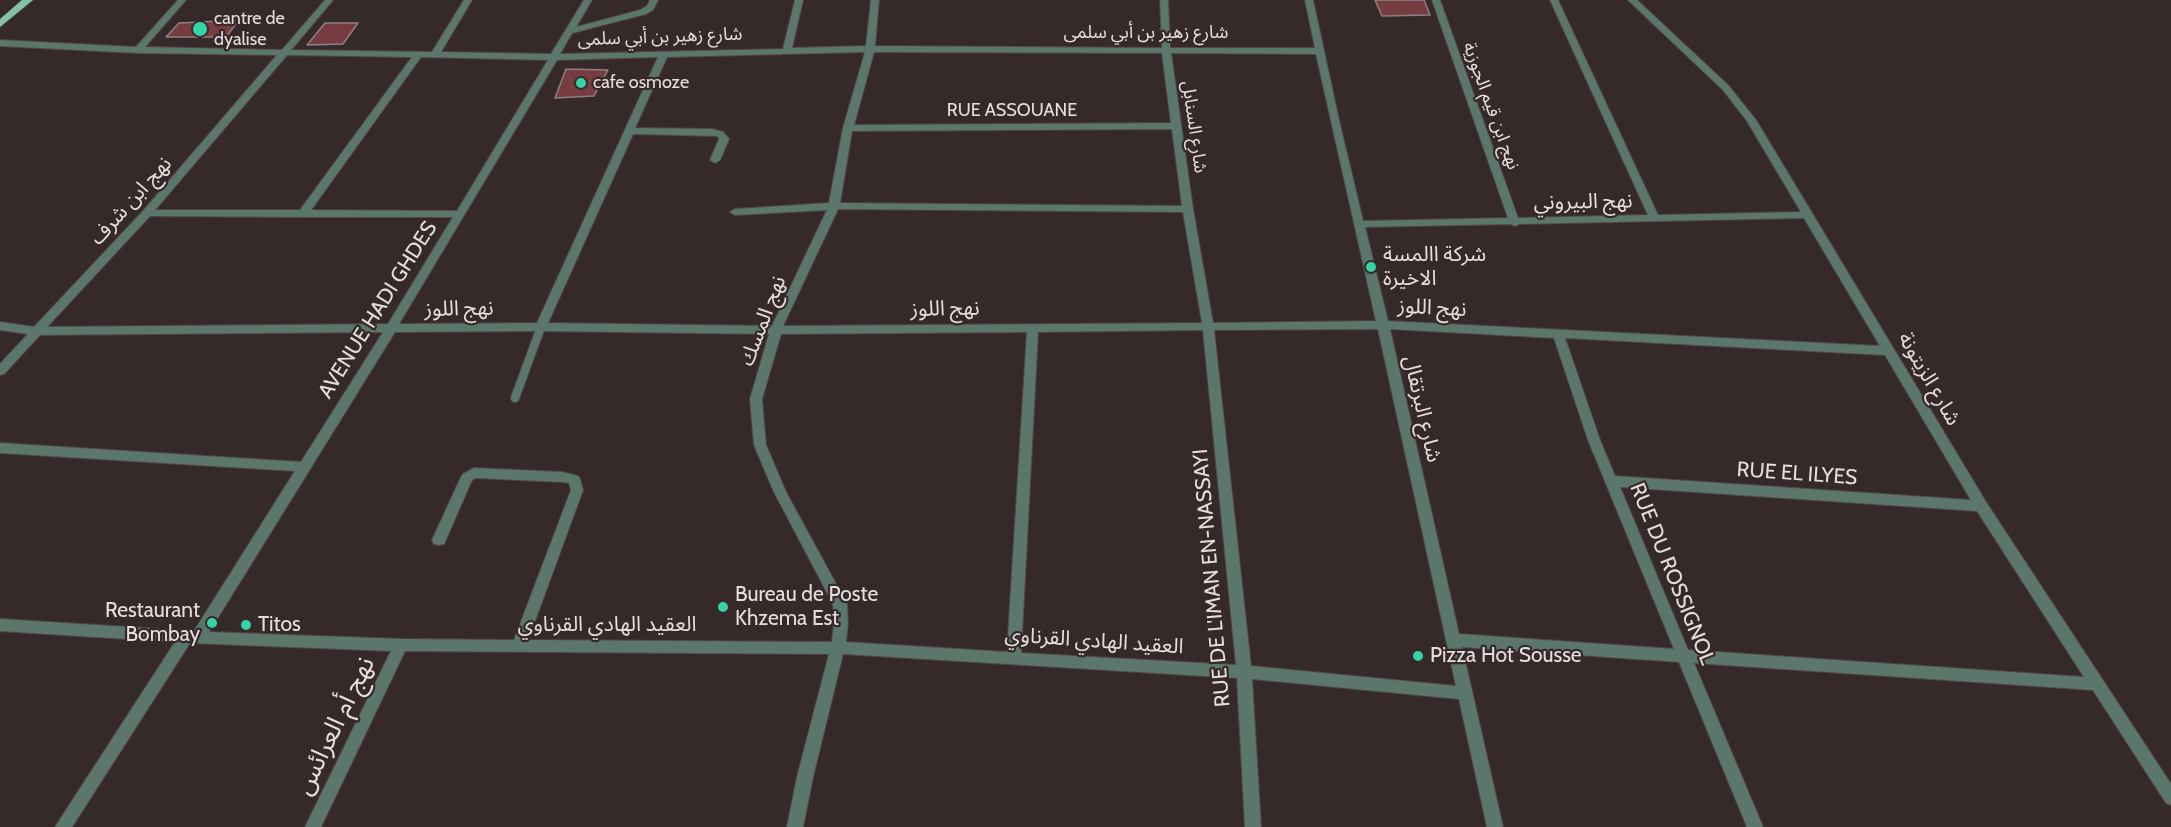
<!DOCTYPE html>
<html>
<head>
<meta charset="utf-8">
<style>
  body { margin:0 }
  canvas { display:block; background:#362929 }
</style>
</head>
<body>
<canvas width="2171" height="827"></canvas>
<script>
const ctx = document.querySelector('canvas').getContext('2d');
ctx.lineJoin = 'round';
function fill(path, color) {
  ctx.fillStyle = color;
  ctx.fill(path, 'evenodd');
}
function shape(rows) {
  const path = new Path2D();
  for (const r of rows) {
    path.moveTo(r[0], r[1]);
    for (let i = 2; i < r.length; i += 2) path.lineTo(r[i], r[i + 1]);
  }
  return path;
}
function trace(path, color, width, dash) {
  ctx.strokeStyle = color;
  ctx.lineWidth = width;
  ctx.lineCap = dash ? 'butt' : 'round';
  ctx.setLineDash(dash || []);
  ctx.stroke(path);
}
function drawText(font, color, halo, rows, align = 'center') {
  ctx.font = font + ' Cabin,"Noto Sans Arabic",sans-serif';
  ctx.lineWidth = 4.5;
  ctx.setLineDash([]);
  ctx.textBaseline = 'middle';
  ctx.strokeStyle = halo;
  ctx.fillStyle = color;
  for (const [text, x, y, turn = 0] of rows) {
    ctx.save();
    ctx.translate(x, y);
    ctx.rotate((+turn || 0) * Math.PI / 180);
    ctx.textAlign = isNaN(turn) ? turn : align;
    if (halo) ctx.strokeText(text, 0, 0);
    ctx.fillText(text, 0, 0);
    ctx.restore();
  }
}
const building = shape([
  [1375,0,1424,0,1430,15,1382,16,1375,0],
  [239,20,226,37,166,37,179,23,239,20],
  [325,23,358,23,343,44,307,45,325,23],
  [566,69,608,70,594,96,555,98,566,69]
]);
fill(building, '#773c41');
trace(building, '#8f8080', 1.5);
const lane = shape([
  [515,398,541,327]
]);
const street = shape([
  [178,0,186,0,145,47,282,50,325,0,333,0,291,50,432,52,464,0,472,0,441,52,551,54,584,0,592,0,576,27,640,10,647,6,650,0,658,0,653,10,646,14,572,33,560,54,783,49,795,0,803,0,792,48,866,46,871,0,879,0,875,46,1162,48,1160,0,1168,0,1170,48,1315,48,1305,0,1313,0,1339,120,1363,221,1508,218,1432,0,1440,0,1518,218,1648,215,1550,0,1558,0,1658,215,1801,212,1747,121,1723,90,1628,0,1637,0,1729,86,1756,120,1986,502,2171,784,2171,805,2166,803,2093,690,1694,663,1763,827,1747,827,1679,662,1462,647,1503,827,1487,827,1459,699,1252,679,1261,827,1245,827,1237,678,843,654,813,777,803,827,787,827,797,777,829,654,405,651,321,827,305,827,391,651,190,643,72,827,55,827,175,642,0,631,0,619,194,631,295,471,0,453,0,443,301,462,383,332,40,335,4,374,0,375,0,364,28,334,0,330,0,322,34,327,143,211,277,55,138,53,0,46,0,40,136,47,178,0],
  [865,52,843,128,829,203,735,209,730,212,735,215,827,210,772,326,548,323,633,134,717,136,719,139,710,160,715,163,720,160,729,139,723,132,712,129,635,128,667,57,865,52],
  [874,52,1162,53,1171,123,854,125,874,52],
  [1171,53,1316,54,1376,321,1213,323,1193,209,1171,53],
  [287,55,412,57,300,210,155,210,287,55],
  [421,57,548,60,457,211,311,210,421,57],
  [658,57,537,323,399,324,557,60,658,57],
  [1172,129,1182,206,840,203,852,131,1172,129],
  [838,209,1183,212,1202,323,783,326,838,209],
  [150,216,303,217,453,217,388,324,47,327,150,216],
  [1804,218,1880,346,1388,321,1365,227,1511,224,1515,226,1519,224,1804,218],
  [1378,329,1446,640,1456,686,1251,666,1214,330,1378,329],
  [1390,329,1554,338,1588,440,1674,649,1459,634,1390,329],
  [1203,330,1236,665,1021,653,1038,332,1203,330],
  [541,331,769,334,750,399,754,445,774,492,833,604,834,623,832,642,528,640,583,490,580,479,578,476,562,472,474,468,463,474,461,477,432,540,434,544,439,545,444,544,472,480,476,478,562,482,569,483,571,490,514,640,401,639,209,632,395,332,541,331],
  [1027,332,1007,652,846,642,848,623,847,604,786,492,766,445,762,399,781,334,1027,332],
  [1565,338,1885,355,1971,500,1615,476,1600,440,1565,338],
  [1620,487,1977,511,2084,677,1688,650,1620,487]
]);
const primary = shape([
  [22,0,33,0,0,27,0,19,22,0]
]);
trace(lane, '#524646', 10);
trace(street, '#524646', 2);
trace(primary, '#524646', 1);
trace(lane, '#5b776c', 8);
fill(street, '#5b776c');
fill(primary, '#85c1aa');
for (const [x, y, r, color] of [
  [200,29,8,"#35d4a7"],
  [581,83,6,"#35d4a7"],
  [1371,267,6,"#35d4a7"],
  [723,607,6,"#35d4a7"],
  [212,623,6,"#35d4a7"],
  [246,625,6,"#35d4a7"],
  [1418,656,6,"#35d4a7"]
]) {
  const dot = new Path2D();
  dot.arc(x, y, r, 0, 2 * Math.PI);
  ctx.fillStyle = color;
  ctx.fill(dot);
  trace(dot, '#362929', 2);
}
drawText('18px', '#e6dede', '#362929', [
  ["cantre de",214,19],
  ["dyalise",214,40],
  ["cafe osmoze",593,83]
], 'left');
drawText('18px', '#e6dede', '#362929', [
  ["شارع زهير بن أبي سلمى",1146,33],
  ["شارع زهير بن أبي سلمى",660,37,-2],
  ["نهج ابن قيم الجوزية",1491,106,70],
  ["RUE ASSOUANE",1012,111],
  ["شارع السنابل",1194,127,82]
]);
drawText('21px', '#e6dede', '#362929', [
  ["نهج ابن شرف",131,201,-48],
  ["نهج البيروني",1583,202,-1],
  ["نهج اللوز",1432,308,3],
  ["نهج اللوز",459,309,-1],
  ["نهج اللوز",945,309,-1],
  ["AVENUE HADI GHDES",378,310,-58],
  ["نهج المسك",763,321,-69],
  ["شارع الزيتونة",1929,379,60],
  ["شارع البرتقال",1422,409,77],
  ["RUE EL ILYES",1797,474,4],
  ["RUE DU ROSSIGNOL",1672,574,68],
  ["RUE DE L'IMAN EN-NASSAYI",1212,578,-95],
  ["العقيد الهادي القرناوي",607,625],
  ["العقيد الهادي القرناوي",1094,641,4]
]);
drawText('21px', '#e6dede', '#362929', [
  ["شركة االمسة",1383,255],
  ["الاخيرة",1383,279],
  ["Bureau de Poste",735,595],
  ["Khzema Est",735,619],
  ["Restaurant",200,611,"right"],
  ["Bombay",200,635,"right"],
  ["Titos",258,625],
  ["Pizza Hot Sousse",1430,656]
], 'left');
drawText('26px', '#e6dede', '#362929', [
  ["نهج أم العرائس",335,726,-64]
]);
</script>
</body>
</html>
